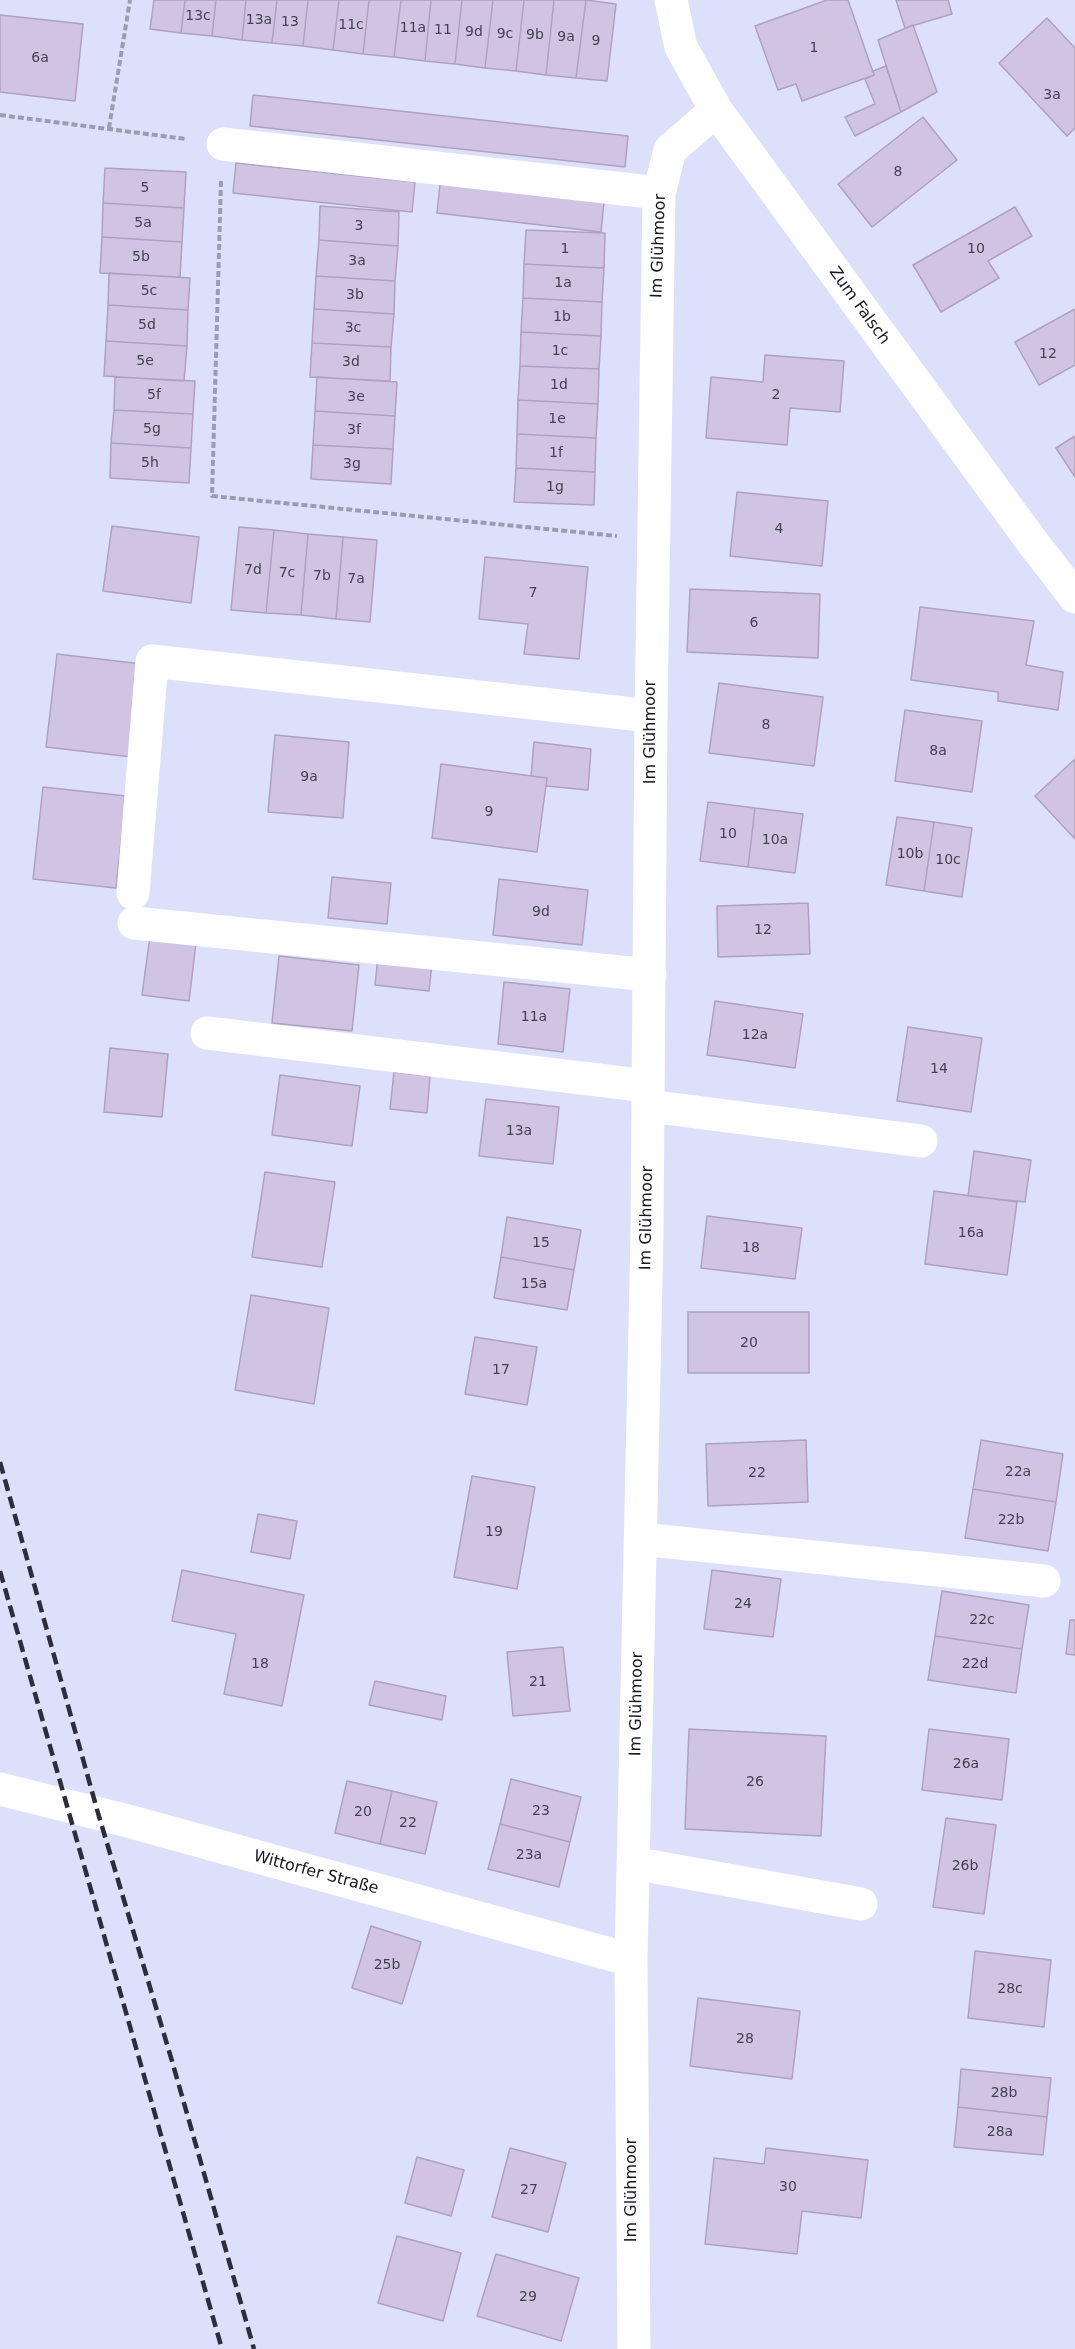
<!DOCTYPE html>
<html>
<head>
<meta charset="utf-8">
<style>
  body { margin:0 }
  canvas { display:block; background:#dce0fa }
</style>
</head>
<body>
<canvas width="1075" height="2349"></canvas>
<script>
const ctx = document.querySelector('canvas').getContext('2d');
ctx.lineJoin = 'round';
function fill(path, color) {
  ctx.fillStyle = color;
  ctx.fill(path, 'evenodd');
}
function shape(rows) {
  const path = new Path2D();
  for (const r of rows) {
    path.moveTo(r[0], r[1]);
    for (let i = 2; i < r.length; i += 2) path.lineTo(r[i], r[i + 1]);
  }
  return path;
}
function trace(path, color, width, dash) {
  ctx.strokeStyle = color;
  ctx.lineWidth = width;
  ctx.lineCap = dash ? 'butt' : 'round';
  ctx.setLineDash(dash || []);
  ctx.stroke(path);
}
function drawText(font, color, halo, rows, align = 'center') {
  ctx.font = font + ' "DejaVu Sans",sans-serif';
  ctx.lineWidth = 5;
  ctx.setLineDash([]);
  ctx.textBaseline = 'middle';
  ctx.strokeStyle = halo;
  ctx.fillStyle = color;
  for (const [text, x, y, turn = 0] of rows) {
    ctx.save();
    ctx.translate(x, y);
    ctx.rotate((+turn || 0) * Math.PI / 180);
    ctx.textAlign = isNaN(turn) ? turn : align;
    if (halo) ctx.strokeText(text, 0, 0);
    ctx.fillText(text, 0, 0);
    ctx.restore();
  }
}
const building = shape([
  [154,0,185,0,181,33,150,29,154,0],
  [185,0,216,0,212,36,181,33,185,0],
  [216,0,246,0,242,40,212,36,216,0],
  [246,0,277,0,272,43,242,40,246,0],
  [277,0,308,0,303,46,272,43,277,0],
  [308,0,339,0,333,50,303,46,308,0],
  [339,0,369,0,363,54,333,50,339,0],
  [369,0,401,0,394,57,363,54,369,0],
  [401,0,431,0,425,61,394,57,401,0],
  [431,0,462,0,455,64,425,61,431,0],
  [462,0,493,0,485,68,455,64,462,0],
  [493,0,524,0,516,71,485,68,493,0],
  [524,0,554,0,546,75,516,71,524,0],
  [554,0,586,0,576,78,546,75,554,0],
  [586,0,616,4,607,81,576,78,586,0],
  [827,0,848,0,874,75,802,101,796,84,778,90,755,26,827,0],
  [896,0,948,0,952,14,905,28,896,0],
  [0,15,83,24,75,101,0,92,0,15],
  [1047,18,1075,48,1075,128,1067,136,999,63,1047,18],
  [913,25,937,92,901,112,878,40,913,25],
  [886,66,901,112,855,136,845,117,875,104,865,79,874,75,873,71,886,66],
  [253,95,628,136,625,167,250,126,253,95],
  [923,117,957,160,872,227,838,184,923,117],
  [236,163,415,182,412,212,233,193,236,163],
  [105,168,186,172,184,208,103,203,105,168],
  [440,184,604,202,601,232,437,213,440,184],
  [103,203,184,208,182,242,102,237,103,203],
  [320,206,399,212,398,246,319,240,320,206],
  [1015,207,1032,236,988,261,999,278,941,312,913,265,1015,207],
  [526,230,605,233,604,268,524,264,526,230],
  [102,237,182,242,180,277,100,273,102,237],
  [319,240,398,246,395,281,316,276,319,240],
  [524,264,604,268,602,302,523,298,524,264],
  [109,273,190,278,188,310,108,305,109,273],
  [316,276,395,281,394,314,314,309,316,276],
  [523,298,602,302,601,336,521,332,523,298],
  [108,305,188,310,187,346,106,341,108,305],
  [314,309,394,314,391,347,312,343,314,309],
  [1075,309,1075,365,1039,385,1015,342,1075,309],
  [521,332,601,336,599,369,520,366,521,332],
  [106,341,187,346,184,381,104,376,106,341],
  [312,343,391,347,390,381,310,377,312,343],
  [765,355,844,361,840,412,790,408,787,445,706,438,711,377,763,382,765,355],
  [520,366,599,369,598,404,518,400,520,366],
  [115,377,195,381,193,414,114,410,115,377],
  [317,377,397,382,395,416,315,411,317,377],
  [518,400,598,404,596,438,517,434,518,400],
  [114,410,193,414,191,448,111,443,114,410],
  [315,411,395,416,393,449,313,445,315,411],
  [517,434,596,438,595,472,516,468,517,434],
  [1075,436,1075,477,1056,448,1075,436],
  [111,443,191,448,189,483,110,478,111,443],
  [313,445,393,449,391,484,311,479,313,445],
  [516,468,595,472,594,505,514,502,516,468],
  [737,492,828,501,822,566,730,556,737,492],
  [112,526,199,537,191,603,103,591,112,526],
  [239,527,274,530,266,613,231,610,239,527],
  [274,530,308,534,301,615,266,613,274,530],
  [308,534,343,537,336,619,301,615,308,534],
  [343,537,377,540,370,622,336,619,343,537],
  [485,557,588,567,579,659,524,654,528,624,479,619,485,557],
  [690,589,820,594,818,658,687,652,690,589],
  [920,607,1034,621,1026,665,1063,672,1058,710,998,701,998,692,911,680,920,607],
  [57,654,142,664,132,757,46,747,57,654],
  [719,683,823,697,814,766,709,753,719,683],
  [905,710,982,721,972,792,895,781,905,710],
  [275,735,349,742,343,818,268,812,275,735],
  [534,742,591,749,588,790,546,786,547,778,531,776,534,742],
  [1075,759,1075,839,1035,796,1075,759],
  [441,764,547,778,537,852,432,838,441,764],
  [43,787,126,796,116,888,33,879,43,787],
  [708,802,755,808,748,867,700,861,708,802],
  [755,808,803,814,795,873,748,867,755,808],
  [897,817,934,822,924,891,886,885,897,817],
  [934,822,972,828,962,897,924,891,934,822],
  [332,877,391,883,387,924,328,918,332,877],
  [499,879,588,890,582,945,493,935,499,879],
  [808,903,810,954,718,957,717,906,808,903],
  [150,936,196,943,189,1001,142,995,150,936],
  [279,956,359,965,352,1031,272,1023,279,956],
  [378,957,432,964,429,991,375,985,378,957],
  [504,982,570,989,563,1052,498,1044,504,982],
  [715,1001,803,1014,795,1068,707,1055,715,1001],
  [908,1027,982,1038,971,1112,897,1101,908,1027],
  [110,1048,168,1054,162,1117,104,1112,110,1048],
  [394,1072,430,1076,427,1113,390,1109,394,1072],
  [280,1075,360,1086,352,1146,272,1135,280,1075],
  [486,1099,559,1107,553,1164,479,1156,486,1099],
  [974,1151,1031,1160,1025,1202,968,1196,974,1151],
  [265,1172,335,1182,322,1267,252,1257,265,1172],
  [934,1191,1017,1202,1007,1275,925,1264,934,1191],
  [707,1216,802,1228,795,1279,701,1268,707,1216],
  [507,1217,581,1230,574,1270,501,1257,507,1217],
  [501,1257,574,1270,567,1310,494,1298,501,1257],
  [251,1295,329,1308,314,1404,235,1390,251,1295],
  [688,1312,809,1312,809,1373,688,1373,688,1312],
  [475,1337,537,1347,527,1405,465,1394,475,1337],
  [806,1440,808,1502,708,1506,706,1444,806,1440],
  [981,1440,1063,1454,1056,1502,973,1489,981,1440],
  [472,1476,535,1487,517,1589,454,1577,472,1476],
  [973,1489,1056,1502,1048,1551,965,1538,973,1489],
  [258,1514,297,1521,290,1559,251,1552,258,1514],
  [182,1570,304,1595,282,1706,224,1694,236,1634,172,1621,182,1570],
  [712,1570,781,1579,773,1637,704,1629,712,1570],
  [942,1591,1029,1605,1022,1649,935,1636,942,1591],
  [1070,1620,1075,1620,1075,1655,1066,1654,1070,1620],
  [935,1636,1022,1649,1016,1693,928,1680,935,1636],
  [563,1647,570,1711,513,1716,507,1652,563,1647],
  [375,1681,446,1696,442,1720,369,1705,375,1681],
  [689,1729,826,1736,821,1836,685,1829,689,1729],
  [929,1729,1009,1739,1002,1800,922,1790,929,1729],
  [511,1779,581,1797,570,1842,500,1824,511,1779],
  [347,1781,392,1791,380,1844,335,1833,347,1781],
  [392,1791,437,1802,425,1854,380,1844,392,1791],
  [946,1818,996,1825,984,1914,933,1907,946,1818],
  [500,1824,570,1842,559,1887,488,1869,500,1824],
  [371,1926,421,1942,402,2004,352,1988,371,1926],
  [975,1951,1051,1960,1044,2027,968,2018,975,1951],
  [698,1998,800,2011,792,2079,690,2066,698,1998],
  [961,2069,1051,2078,1047,2117,958,2107,961,2069],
  [958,2107,1047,2117,1043,2155,954,2147,958,2107],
  [510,2148,566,2163,548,2232,492,2217,510,2148],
  [766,2148,868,2160,861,2218,802,2211,797,2254,705,2244,714,2158,764,2164,766,2148],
  [417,2157,464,2170,451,2216,405,2203,417,2157],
  [397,2236,461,2253,443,2321,378,2303,397,2236],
  [496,2254,579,2278,561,2341,477,2316,496,2254]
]);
fill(building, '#d1c4e3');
trace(building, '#afa1bf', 1.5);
trace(shape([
  [0,115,186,139],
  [109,128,130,0],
  [221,181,212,496,617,536]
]), '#9a9db2', 4, [6, 3]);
trace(shape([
  [671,0,681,47,716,110,1033,543,1075,597],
  [223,144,659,193],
  [133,893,152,661,651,716],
  [134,923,650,975],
  [207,1033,648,1086],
  [649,1106,921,1141],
  [641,1539,1044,1581],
  [0,1789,128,1821,631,1960],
  [633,1863,861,1904],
  [634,2349,631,1960,647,1235,651,716,659,193,670,150,716,110]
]), '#fff', 33);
trace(shape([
  [0,1462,98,1813,172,2061,254,2349],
  [0,1571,222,2349]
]), '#2d2e3b', 4.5, [12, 6]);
drawText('14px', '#444252', null, [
  ["13c",198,16],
  ["13a",259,20],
  ["13",290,22],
  ["11c",351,25],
  ["11a",413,28],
  ["11",443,30],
  ["9d",474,32],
  ["9c",505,34],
  ["9b",535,35],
  ["9a",566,37],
  ["9",596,41],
  ["1",814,48],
  ["6a",40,58],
  ["3a",1052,95],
  ["8",898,172],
  ["5",145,188],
  ["5a",143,223],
  ["3",359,226],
  ["1",565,249],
  ["10",976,249],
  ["5b",141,257],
  ["3a",357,261],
  ["1a",563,283],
  ["5c",149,291],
  ["3b",355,295],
  ["1b",562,317],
  ["5d",147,325],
  ["3c",353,328],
  ["1c",560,351],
  ["12",1048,354],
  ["5e",145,361],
  ["3d",351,362],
  ["1d",559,385],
  ["5f",154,395],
  ["2",776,395],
  ["3e",356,397],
  ["1e",557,419],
  ["5g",152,429],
  ["3f",354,430],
  ["1f",556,453],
  ["5h",150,463],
  ["3g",352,464],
  ["1g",555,487],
  ["4",779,529],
  ["7d",253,570],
  ["7c",287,573],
  ["7b",322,576],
  ["7a",356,579],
  ["7",533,593],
  ["6",754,623],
  ["8",766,725],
  ["8a",938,751],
  ["9a",309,777],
  ["9",489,812],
  ["10",728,834],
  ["10a",775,840],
  ["10b",910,854],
  ["10c",948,860],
  ["9d",541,912],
  ["12",763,930],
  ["11a",534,1017],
  ["12a",755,1035],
  ["14",939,1069],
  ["13a",519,1131],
  ["16a",971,1233],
  ["15",541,1243],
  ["18",751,1248],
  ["15a",534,1284],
  ["20",749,1343],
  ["17",501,1370],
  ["22a",1018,1472],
  ["22",757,1473],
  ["22b",1011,1520],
  ["19",494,1532],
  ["24",743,1604],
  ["22c",982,1620],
  ["18",260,1664],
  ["22d",975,1664],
  ["21",538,1682],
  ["26a",966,1764],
  ["26",755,1782],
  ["23",541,1811],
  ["20",363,1812],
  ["22",408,1823],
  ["23a",529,1855],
  ["26b",965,1866],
  ["25b",387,1965],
  ["28c",1010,1989],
  ["28",745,2039],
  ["28b",1004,2093],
  ["28a",1000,2132],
  ["30",788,2187],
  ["27",529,2190],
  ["29",528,2297]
]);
drawText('16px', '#151621', '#fff', [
  ["Im Glühmoor",659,246,-88],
  ["Zum Falsch",859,306,54],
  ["Im Glühmoor",651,732,-90],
  ["Im Glühmoor",647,1218,-89],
  ["Im Glühmoor",637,1704,-89],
  ["Wittorfer Straße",316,1873,15],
  ["Im Glühmoor",632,2190,-90]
]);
</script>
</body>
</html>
